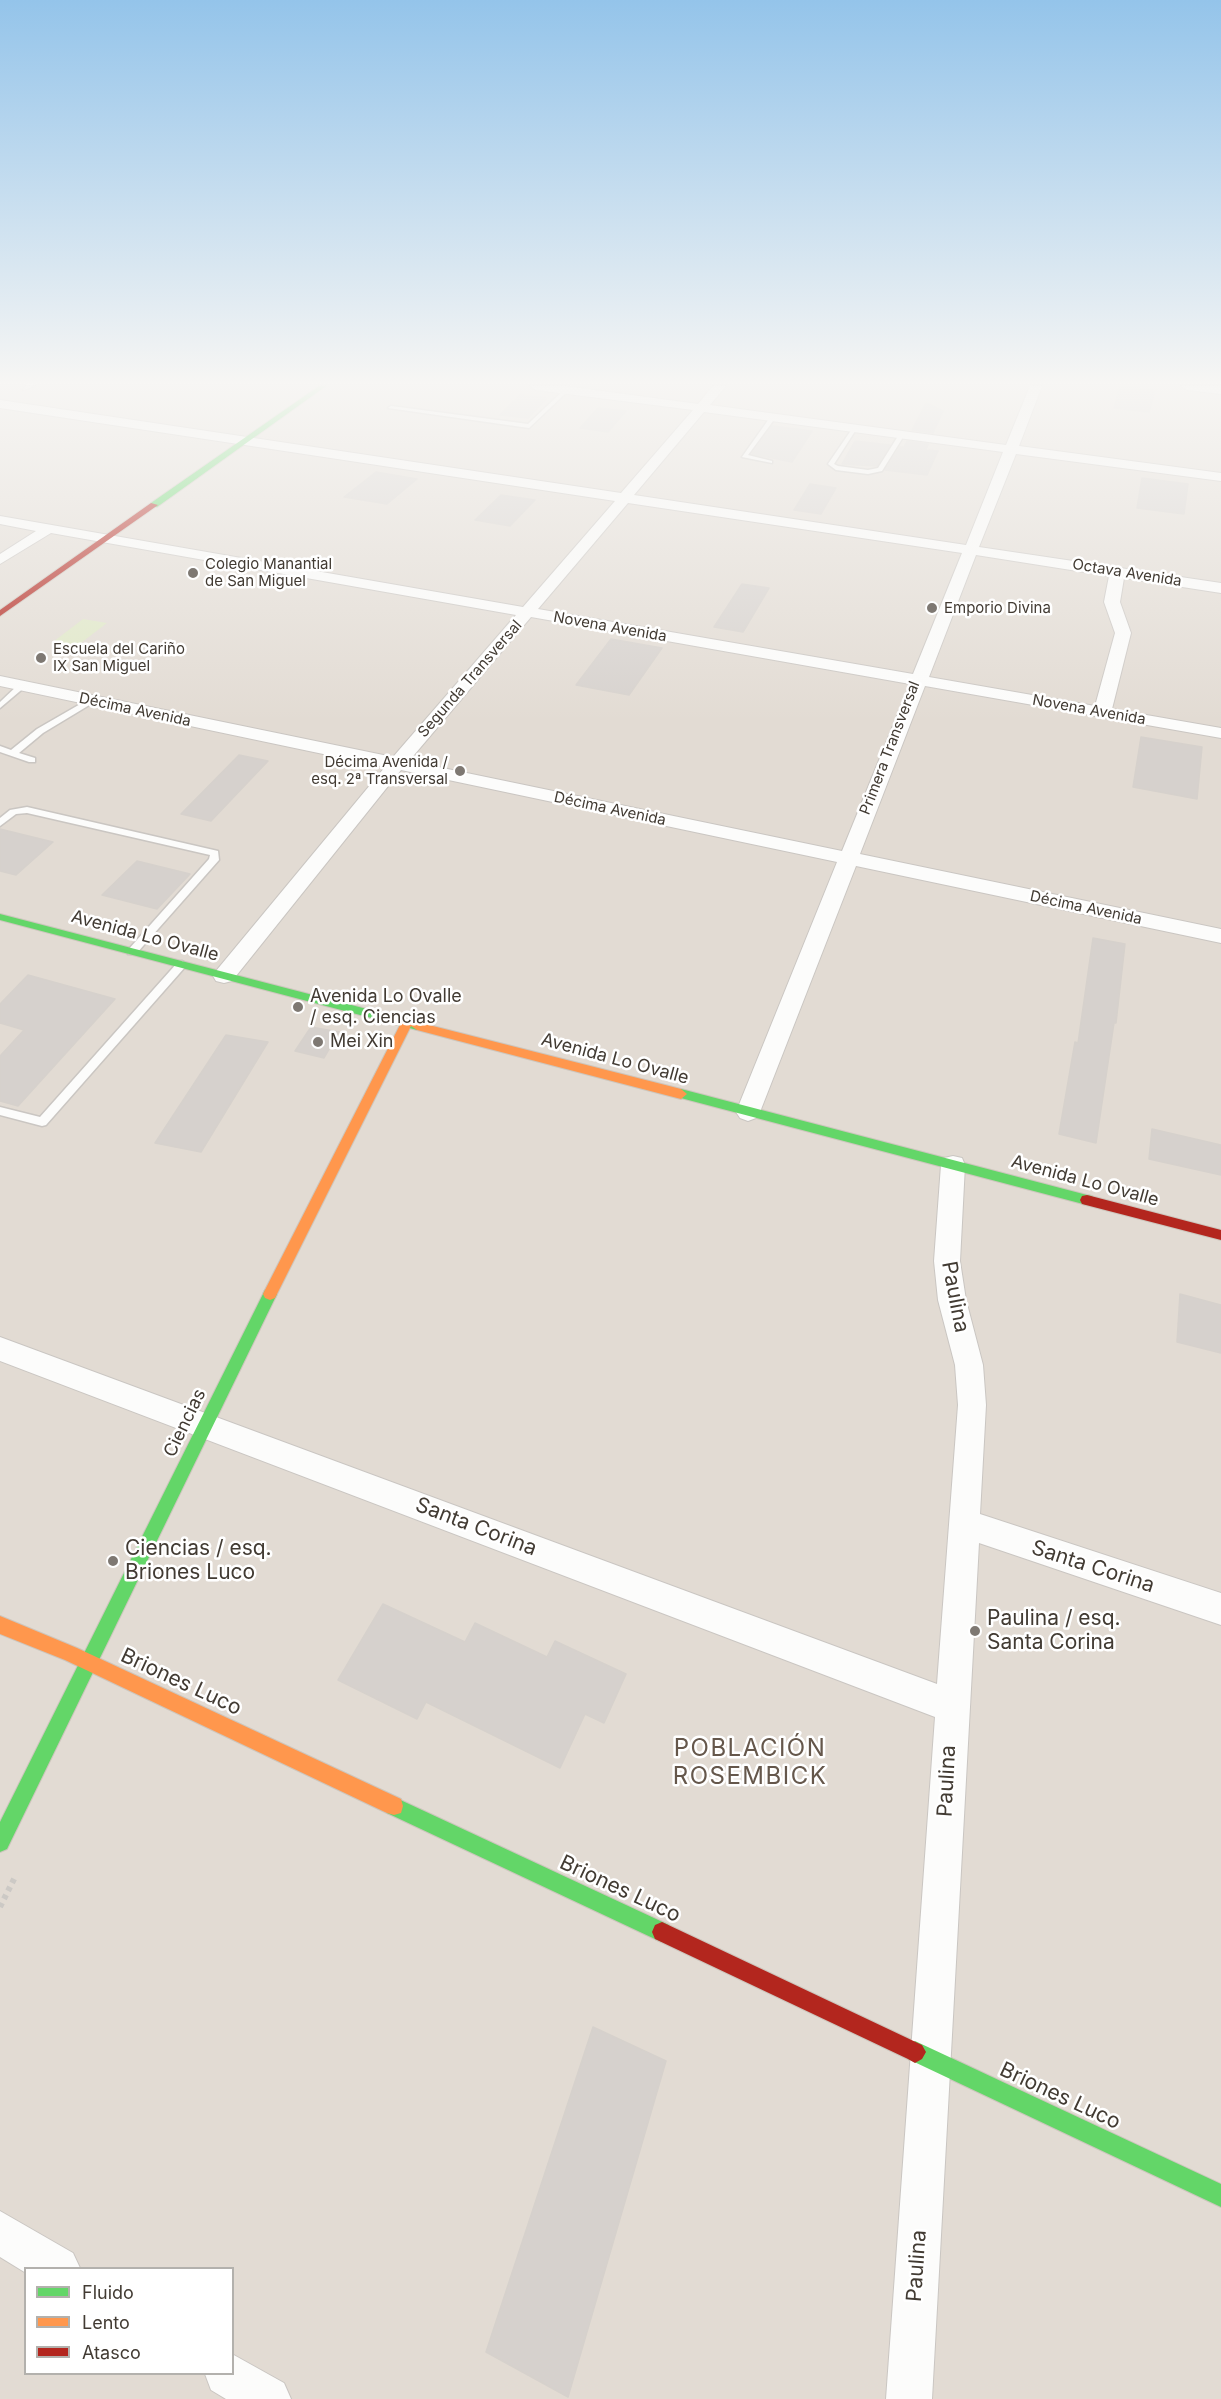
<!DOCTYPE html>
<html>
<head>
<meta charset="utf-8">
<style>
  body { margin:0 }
  #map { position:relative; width:1221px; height:2399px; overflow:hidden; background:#eeeae6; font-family:Inter,sans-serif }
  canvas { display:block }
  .legend { position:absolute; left:24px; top:2267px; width:210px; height:108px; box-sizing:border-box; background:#fff; border:2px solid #b3b1ad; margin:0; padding:8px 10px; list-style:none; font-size:18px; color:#423b33 }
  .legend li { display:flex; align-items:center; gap:12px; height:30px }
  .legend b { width:30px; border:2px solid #b3b1ad }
</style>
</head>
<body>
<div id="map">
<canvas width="1221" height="2399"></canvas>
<ul class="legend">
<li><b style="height:8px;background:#63d668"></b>Fluido</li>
<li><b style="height:8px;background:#ff974d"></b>Lento</li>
<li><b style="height:8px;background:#b3261e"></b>Atasco</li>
</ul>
</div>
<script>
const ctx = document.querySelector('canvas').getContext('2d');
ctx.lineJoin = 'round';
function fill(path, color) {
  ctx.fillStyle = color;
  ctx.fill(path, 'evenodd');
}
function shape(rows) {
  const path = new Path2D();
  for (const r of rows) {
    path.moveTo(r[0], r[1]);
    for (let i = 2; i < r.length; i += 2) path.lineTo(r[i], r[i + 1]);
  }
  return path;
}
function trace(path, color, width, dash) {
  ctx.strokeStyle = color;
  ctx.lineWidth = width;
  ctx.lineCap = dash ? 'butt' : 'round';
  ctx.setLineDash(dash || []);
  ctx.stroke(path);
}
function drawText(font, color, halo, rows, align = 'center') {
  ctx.font = font + ' Inter,sans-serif';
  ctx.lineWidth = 5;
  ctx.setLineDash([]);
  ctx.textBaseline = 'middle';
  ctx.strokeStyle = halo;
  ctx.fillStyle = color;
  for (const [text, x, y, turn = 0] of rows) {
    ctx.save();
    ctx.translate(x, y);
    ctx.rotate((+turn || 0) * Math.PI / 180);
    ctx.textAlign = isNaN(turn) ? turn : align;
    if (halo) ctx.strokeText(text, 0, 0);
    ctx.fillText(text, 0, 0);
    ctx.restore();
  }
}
fill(shape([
  [0,386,1221,386,1221,2399,0,2399],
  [26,2268,232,2268,232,2374,26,2374]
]), '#e2dbd3');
fill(shape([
  [83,619,107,623,77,646,53,642]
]), '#dfe7c6');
const building = shape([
  [1120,386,1155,390,1149,412,1114,408,1120,386],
  [520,395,547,398,528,418,500,415,520,395],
  [926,403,943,411,933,433,912,430,926,403],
  [598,408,626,411,608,432,580,428,598,408],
  [772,426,812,431,792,462,752,454,772,426],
  [855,441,890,445,877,466,842,464,855,441],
  [907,441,928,444,926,450,938,451,927,475,885,470,900,447,904,447,907,441],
  [376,472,417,479,387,504,344,497,376,472],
  [1142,478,1188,484,1184,514,1137,508,1142,478],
  [810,484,836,488,821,514,794,510,810,484],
  [501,495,535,500,510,526,475,520,501,495],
  [742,584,769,588,743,632,714,627,742,584],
  [611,639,662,648,629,695,576,685,611,639],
  [1141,737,1202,747,1197,799,1133,787,1141,737],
  [239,755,268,761,211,821,181,814,239,755],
  [0,829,53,842,16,875,0,871,0,829],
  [137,861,190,874,157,909,102,895,137,861],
  [1093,938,1125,944,1116,1023,1114,1023,1096,1143,1059,1134,1075,1042,1078,1043,1093,938],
  [28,975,115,999,18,1106,0,1101,0,1056,24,1030,0,1023,0,1004,28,975],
  [311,1027,339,1032,324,1058,295,1051,311,1027],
  [226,1035,268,1042,201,1152,155,1143,226,1035],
  [1152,1129,1221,1145,1221,1175,1149,1159,1152,1129],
  [1180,1294,1221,1305,1221,1353,1177,1342,1180,1294],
  [383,1604,465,1642,475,1623,547,1657,555,1641,626,1674,604,1723,585,1714,560,1768,426,1702,417,1719,338,1680,383,1604],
  [593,2027,666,2061,568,2397,486,2352,593,2027]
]);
fill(building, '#d6d1cd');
trace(building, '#d6d1cc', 1.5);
const lane = shape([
  [26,386,34,386,23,390,26,386],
  [566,388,568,391,529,428,388,408,391,406,528,424,566,388],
  [771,416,776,417,748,455,772,461,772,463,742,457,771,416],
  [854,426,857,428,834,464,838,466,868,470,878,468,900,433,905,434,882,471,868,474,836,470,828,464,854,426],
  [19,684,26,686,0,708,0,702,19,684],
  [89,699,96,701,43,733,19,753,35,758,35,762,29,762,0,752,0,746,11,750,37,729,89,699],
  [27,807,218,851,219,860,136,954,128,954,128,950,209,859,210,855,27,813,16,814,0,826,0,818,10,810,27,807],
  [182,961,187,964,186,966,46,1125,42,1126,0,1115,0,1107,40,1117,178,962,182,961]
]);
const street = shape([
  [530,386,565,386,698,404,713,386,726,386,710,405,1006,445,1030,386,1042,386,1019,446,1221,473,1221,481,1016,454,979,547,1221,583,1221,593,1124,578,1120,602,1131,633,1112,709,1221,728,1221,738,925,686,860,854,1221,929,1221,943,856,866,760,1112,756,1118,748,1121,740,1118,736,1112,837,862,401,770,232,981,224,983,216,981,213,976,216,971,385,767,0,686,0,676,393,757,516,615,51,533,0,564,0,554,36,531,0,524,0,516,523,607,615,501,0,408,0,400,621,493,693,410,536,390,530,386],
  [704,412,1003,452,966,545,634,495,704,412],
  [628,503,962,553,913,674,538,609,628,503],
  [976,555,1109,576,1104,602,1115,633,1095,706,929,677,976,555],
  [531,617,910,684,842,851,409,761,531,617],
  [1181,386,1221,386,1221,394,1187,390,1181,386],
  [953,1156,962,1158,965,1165,960,1261,966,1300,983,1365,986,1405,980,1514,1221,1593,1221,1625,979,1543,932,2399,886,2399,935,1717,0,1361,0,1337,937,1684,958,1405,955,1365,938,1300,934,1261,941,1165,944,1158,953,1156],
  [0,2211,73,2253,80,2268,26,2268,26,2273,0,2257,0,2211],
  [232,2354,284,2383,291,2399,226,2399,211,2390,205,2374,232,2374,232,2354]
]);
const fast = shape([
  [319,386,326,386,157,507,151,507,151,503,319,386],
  [0,914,417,1022,423,1026,417,1030,0,920,0,914],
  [681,1089,1087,1195,1092,1196,1094,1200,1092,1204,1087,1205,677,1097,675,1094,681,1089],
  [270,1288,275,1290,277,1294,7,1849,0,1852,0,1822,265,1290,270,1288],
  [394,1797,669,1925,672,1932,669,1939,662,1942,655,1939,387,1813,385,1806,387,1799,394,1797],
  [915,2041,1221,2184,1221,2207,908,2059,904,2052,908,2045,915,2041]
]);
const slow = shape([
  [407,1019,413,1023,417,1022,681,1089,687,1094,681,1099,417,1030,411,1026,275,1298,270,1300,265,1298,263,1294,265,1290,401,1023,407,1019],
  [0,1616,77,1648,401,1799,403,1806,401,1813,394,1815,387,1813,65,1660,0,1634,0,1616]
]);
const jam = shape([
  [151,503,158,505,0,616,0,610,151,503],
  [1087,1195,1221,1230,1221,1240,1082,1204,1080,1200,1082,1196,1087,1195],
  [662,1922,922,2045,926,2052,922,2059,915,2063,908,2059,655,1939,652,1932,655,1925,662,1922]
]);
trace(lane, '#cac6c2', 3);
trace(street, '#cac6c2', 2);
trace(fast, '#cdc6bd', 2);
trace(slow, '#cdc6bd', 2);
trace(jam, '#cdc6bd', 2);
trace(shape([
  [0,1907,16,1875]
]), '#ccc9c5', 6, [4.5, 4.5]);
fill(lane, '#fcfcfb');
fill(street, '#fcfcfb');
fill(fast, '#63d668');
fill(slow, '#ff974d');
fill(jam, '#b3261e');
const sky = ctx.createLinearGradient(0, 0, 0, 722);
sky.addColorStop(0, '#94c4ea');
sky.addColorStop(0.53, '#f7f6f4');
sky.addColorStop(1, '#f7f6f400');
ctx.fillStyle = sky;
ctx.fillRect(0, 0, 1221, 722);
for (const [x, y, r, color] of [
  [193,573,6,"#7e7872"],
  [932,608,6,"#7e7872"],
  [41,658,6,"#7e7872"],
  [460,771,6,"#7e7872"],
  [298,1007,6,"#7e7872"],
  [318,1042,6,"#7e7872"],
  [113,1561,6,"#7e7872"],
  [975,1631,6,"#7e7872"]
]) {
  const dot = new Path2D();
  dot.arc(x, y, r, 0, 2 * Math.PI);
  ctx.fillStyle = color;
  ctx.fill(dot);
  trace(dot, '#fff', 2);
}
drawText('15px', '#423b33', '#fff', [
  ["Colegio Manantial",205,564],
  ["de San Miguel",205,581],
  ["Emporio Divina",944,608],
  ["Escuela del Cariño",53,649],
  ["IX San Miguel",53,666],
  ["Décima Avenida /",448,762,"right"],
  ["esq. 2ª Transversal",448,779,"right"]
], 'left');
drawText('15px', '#423b33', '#fff', [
  ["Octava Avenida",1127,573,9],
  ["Novena Avenida",610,627,10],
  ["Segunda Transversal",470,679,-49],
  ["Décima Avenida",135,710,12],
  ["Novena Avenida",1089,710,10],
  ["Primera Transversal",890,748,-69],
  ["Décima Avenida",610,809,12],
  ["Décima Avenida",1086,908,12]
]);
drawText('18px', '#423b33', '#fff', [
  ["Avenida Lo Ovalle",145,936,15],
  ["Avenida Lo Ovalle",615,1059,15],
  ["Avenida Lo Ovalle",1085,1181,15],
  ["Ciencias",185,1423,-64]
]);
drawText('18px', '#423b33', '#fff', [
  ["Avenida Lo Ovalle",310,997],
  ["/ esq. Ciencias",310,1018],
  ["Mei Xin",330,1042]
], 'left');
drawText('21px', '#423b33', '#fff', [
  ["Paulina",955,1297,79],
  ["Santa Corina",476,1527,21],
  ["Santa Corina",1093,1567,18],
  ["Briones Luco",181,1682,25],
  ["Paulina",947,1781,-87],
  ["Briones Luco",620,1889,25],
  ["Briones Luco",1060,2096,25],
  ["Paulina",917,2266,-86]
]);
drawText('21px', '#423b33', '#fff', [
  ["Ciencias / esq.",125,1549],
  ["Briones Luco",125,1573],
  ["Paulina / esq.",987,1619],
  ["Santa Corina",987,1643]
], 'left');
ctx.letterSpacing = '1.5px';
drawText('24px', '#65574b', '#fff', [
  ["POBLACIÓN",750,1749],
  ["ROSEMBICK",750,1777]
]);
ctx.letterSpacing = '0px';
</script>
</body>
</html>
